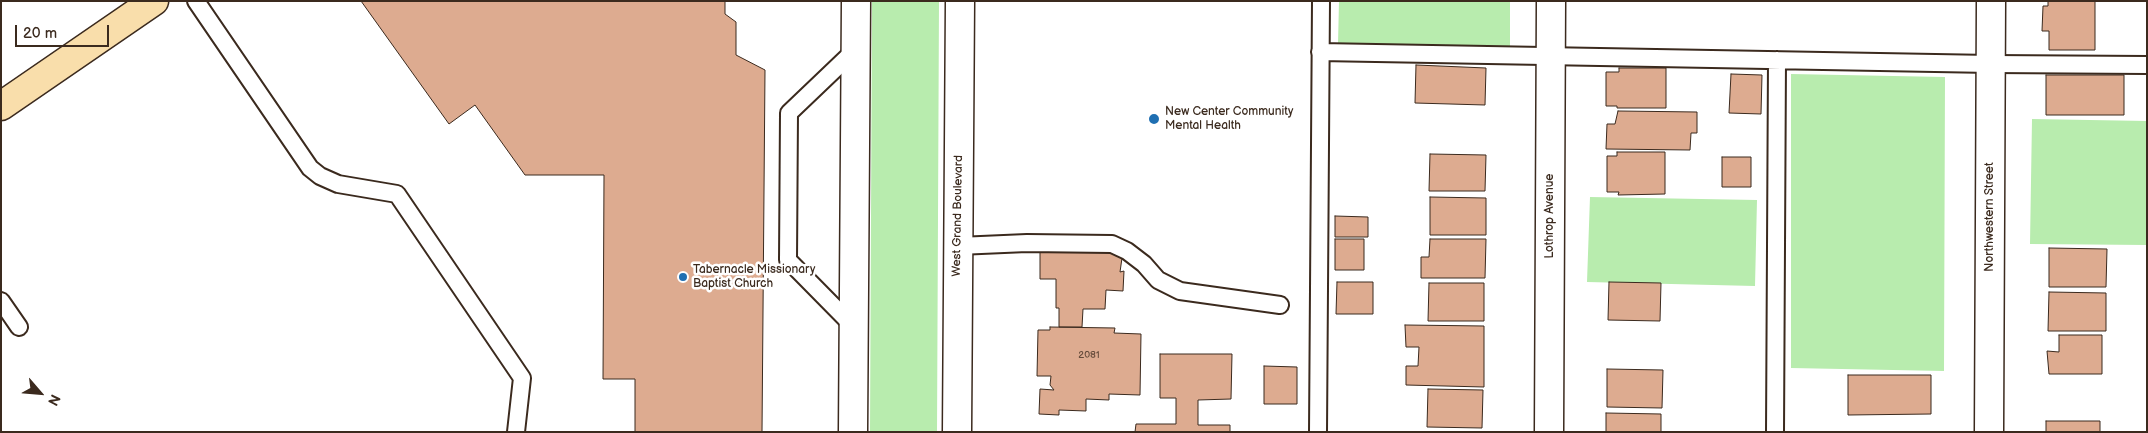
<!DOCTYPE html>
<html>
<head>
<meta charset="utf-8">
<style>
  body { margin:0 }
  #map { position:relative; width:2148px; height:433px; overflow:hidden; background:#fff; font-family:"Balsamiq Sans",sans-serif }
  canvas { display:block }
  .frame { position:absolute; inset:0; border:2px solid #3b2a1e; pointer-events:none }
  .north { position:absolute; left:15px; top:368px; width:50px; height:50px; -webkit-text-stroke:4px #fff; paint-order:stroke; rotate:117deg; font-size:14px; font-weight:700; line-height:20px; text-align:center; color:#3b2a1e }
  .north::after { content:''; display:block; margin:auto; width:18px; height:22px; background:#3b2a1e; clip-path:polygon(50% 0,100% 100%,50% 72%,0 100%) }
  .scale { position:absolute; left:15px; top:25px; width:94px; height:22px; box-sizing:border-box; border:2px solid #3b2a1e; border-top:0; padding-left:6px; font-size:15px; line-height:18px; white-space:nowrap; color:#3b2a1e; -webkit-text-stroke:4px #fff; paint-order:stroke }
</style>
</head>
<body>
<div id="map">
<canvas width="2148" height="433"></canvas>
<div class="frame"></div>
<div class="north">N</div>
<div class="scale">20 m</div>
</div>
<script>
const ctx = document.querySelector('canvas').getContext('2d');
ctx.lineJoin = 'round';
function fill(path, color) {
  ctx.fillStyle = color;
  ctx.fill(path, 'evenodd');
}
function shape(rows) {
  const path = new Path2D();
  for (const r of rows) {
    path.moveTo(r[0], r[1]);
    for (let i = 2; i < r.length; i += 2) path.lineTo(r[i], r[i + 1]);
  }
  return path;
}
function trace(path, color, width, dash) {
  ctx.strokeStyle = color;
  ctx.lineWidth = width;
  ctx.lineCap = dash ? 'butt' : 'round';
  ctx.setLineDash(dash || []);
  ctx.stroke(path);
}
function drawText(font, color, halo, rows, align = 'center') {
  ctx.font = font + ' "Balsamiq Sans",sans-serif';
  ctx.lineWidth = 5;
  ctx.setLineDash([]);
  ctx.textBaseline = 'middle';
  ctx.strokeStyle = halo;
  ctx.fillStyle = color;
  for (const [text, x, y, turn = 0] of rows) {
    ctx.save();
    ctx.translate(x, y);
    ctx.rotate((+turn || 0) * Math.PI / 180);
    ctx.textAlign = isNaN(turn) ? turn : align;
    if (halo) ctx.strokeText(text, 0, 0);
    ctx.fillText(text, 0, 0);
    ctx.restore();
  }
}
fill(shape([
  [872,1,939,1,937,432,870,432],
  [1339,1,1510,1,1510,46,1338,44],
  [1791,74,1945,77,1944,371,1791,368],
  [2032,119,2147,121,2147,245,2030,244],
  [1590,197,1757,200,1755,286,1587,282]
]), '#b8ecae');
const building = shape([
  [361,1,725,1,725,14,736,22,736,55,765,70,762,432,635,432,635,379,603,379,604,175,525,175,475,105,449,124,361,1],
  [2048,1,2095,1,2095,50,2049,50,2049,31,2042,31,2043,6,2048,6,2048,1],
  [1416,65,1486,68,1485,105,1415,103,1416,65],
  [1619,68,1666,68,1666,108,1617,108,1617,106,1606,106,1606,72,1619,72,1619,68],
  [1731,74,1762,75,1761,114,1729,113,1731,74],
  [2046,75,2124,75,2124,115,2046,115,2046,75],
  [1618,111,1697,112,1697,133,1691,133,1690,150,1606,149,1607,124,1615,124,1618,111],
  [1617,152,1665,152,1665,194,1618,195,1619,192,1607,192,1607,156,1617,156,1617,152],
  [1430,154,1486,155,1485,191,1429,191,1430,154],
  [1722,157,1751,157,1751,187,1722,187,1722,157],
  [1430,197,1486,198,1486,235,1430,235,1430,197],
  [1335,216,1368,217,1368,237,1335,237,1335,216],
  [1335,239,1364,239,1364,270,1335,270,1335,239],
  [1430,239,1486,239,1485,278,1421,278,1421,257,1429,257,1430,239],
  [2049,248,2107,249,2106,287,2049,287,2049,248],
  [1040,249,1117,252,1122,258,1120,272,1124,271,1123,291,1106,290,1105,309,1083,309,1082,327,1059,327,1059,308,1056,308,1056,279,1040,279,1040,249],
  [1337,282,1373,282,1373,314,1336,314,1337,282],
  [1609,282,1661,283,1660,321,1608,320,1609,282],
  [1429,283,1484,283,1484,321,1428,321,1429,283],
  [2049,292,2106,293,2106,331,2048,331,2049,292],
  [1405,325,1484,326,1484,387,1406,385,1406,366,1418,366,1419,347,1406,347,1405,325],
  [1050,327,1115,328,1114,333,1141,334,1140,395,1109,394,1109,400,1086,399,1086,411,1059,410,1059,415,1039,414,1040,389,1054,390,1050,385,1051,376,1037,376,1038,330,1050,330,1050,327],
  [2059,335,2102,335,2102,374,2049,374,2047,351,2059,352,2059,335],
  [1160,354,1232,354,1231,399,1198,400,1198,425,1230,425,1230,432,1135,432,1136,424,1176,424,1176,398,1160,398,1160,354],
  [1264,366,1297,367,1297,404,1264,404,1264,366],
  [1607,369,1663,370,1662,408,1607,407,1607,369],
  [1848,375,1931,375,1931,414,1848,415,1848,375],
  [1428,389,1483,390,1482,428,1427,427,1428,389],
  [1606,413,1661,414,1661,432,1606,432,1606,413],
  [2046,421,2100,421,2100,432,2046,432,2046,421]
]);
fill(building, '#ddab90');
trace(building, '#3b2a1e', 1);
const service = shape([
  [196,1,310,168,320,176,338,184,397,194,522,378,516,432],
  [1320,52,1991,64,2147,65],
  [958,246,1027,243,1112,244,1127,251,1144,264,1158,280,1180,291,1280,305],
  [1,301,19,327],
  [854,327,788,260,789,113,855,50],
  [1318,432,1321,1],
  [1775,432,1777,60]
]);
const minor = shape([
  [1549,432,1551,1],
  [1989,432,1991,1]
]);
const secondary = shape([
  [853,432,856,1],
  [957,432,960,1]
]);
const primary = shape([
  [1,106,154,1]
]);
trace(service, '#3b2a1e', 20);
trace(minor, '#3b2a1e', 31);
trace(secondary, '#3b2a1e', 31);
trace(primary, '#3b2a1e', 31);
trace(service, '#fff', 16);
trace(minor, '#fff', 28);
trace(secondary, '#fff', 28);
trace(primary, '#f9deab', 28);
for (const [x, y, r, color] of [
  [1154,119,6,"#1f6fb2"],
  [683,277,5,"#1f6fb2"]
]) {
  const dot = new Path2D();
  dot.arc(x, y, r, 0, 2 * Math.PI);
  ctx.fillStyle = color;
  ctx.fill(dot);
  trace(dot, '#fff', 2);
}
drawText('10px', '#644a3a', null, [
  ["2081",1089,355]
]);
drawText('12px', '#3b2a1e', '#fff', [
  ["New Center Community",1165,112],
  ["Mental Health",1165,126],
  ["Tabernacle Missionary",693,270],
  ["Baptist Church",693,284]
], 'left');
drawText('12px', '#3b2a1e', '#fff', [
  ["West Grand Boulevard",958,216,-89],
  ["Lothrop Avenue",1550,216,-90],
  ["Northwestern Street",1990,217,-90]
]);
</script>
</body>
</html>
